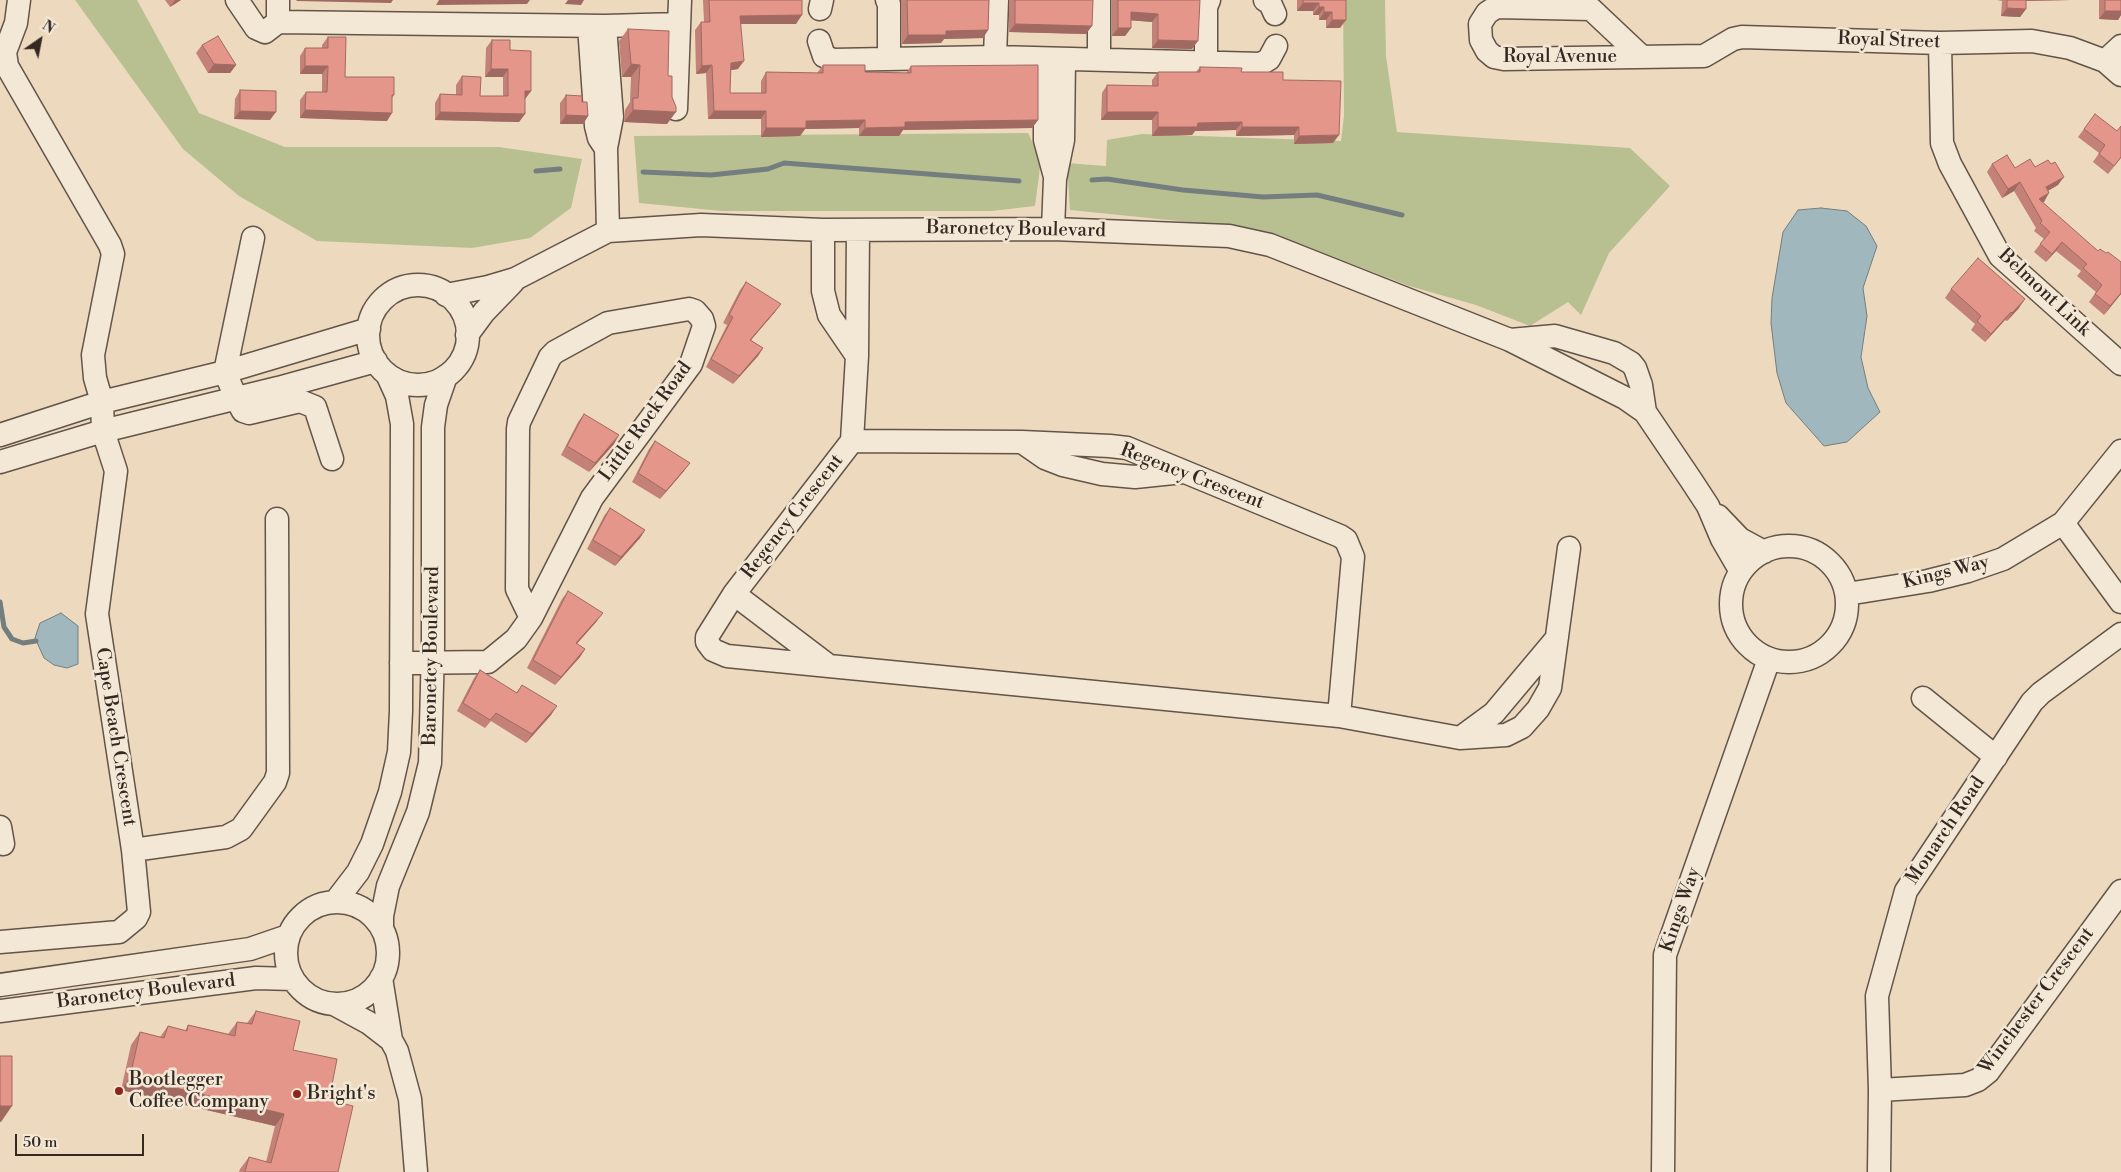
<!DOCTYPE html>
<html>
<head>
<meta charset="utf-8">
<style>
  body { margin:0 }
  #map { position:relative; width:2121px; height:1172px; overflow:hidden; background:#eddabe; font-family:"Libre Bodoni",serif }
  canvas { display:block }
  .north { position:absolute; left:15px; top:15px; width:50px; height:50px; -webkit-text-stroke:4px #f3e7d5; paint-order:stroke; rotate:33deg; font-size:14px; font-weight:700; line-height:20px; text-align:center; color:#332822 }
  .north::after { content:''; display:block; margin:auto; width:18px; height:22px; background:#332822; clip-path:polygon(50% 0,100% 100%,50% 72%,0 100%) }
  .scale { position:absolute; left:15px; top:1134px; width:129px; height:22px; box-sizing:border-box; border:2px solid #332822; border-top:0; padding-left:6px; font-size:15px; line-height:18px; white-space:nowrap; color:#332822; -webkit-text-stroke:4px #f3e7d5; paint-order:stroke }
</style>
</head>
<body>
<div id="map">
<canvas width="2121" height="1172"></canvas>
<div class="north">N</div>
<div class="scale">50 m</div>
</div>
<script>
const ctx = document.querySelector('canvas').getContext('2d');
ctx.lineJoin = 'round';
function fill(path, color) {
  ctx.fillStyle = color;
  ctx.fill(path, 'evenodd');
}
function shape(rows) {
  const path = new Path2D();
  for (const r of rows) {
    if (r.length === 3) {
      path.moveTo(r[0] + r[2], r[1]);
      path.arc(r[0], r[1], r[2], 0, 2 * Math.PI);
      continue;
    }
    path.moveTo(r[0], r[1]);
    for (let i = 2; i < r.length; i += 2) path.lineTo(r[i], r[i + 1]);
  }
  return path;
}
function trace(path, color, width, dash) {
  ctx.strokeStyle = color;
  ctx.lineWidth = width;
  ctx.lineCap = dash ? 'butt' : 'round';
  ctx.setLineDash(dash || []);
  ctx.stroke(path);
}
function drawText(font, color, halo, rows, align = 'center') {
  ctx.font = font + ' "Libre Bodoni",serif';
  ctx.lineWidth = 5;
  ctx.setLineDash([]);
  ctx.textBaseline = 'middle';
  ctx.strokeStyle = halo;
  ctx.fillStyle = color;
  for (const [text, x, y, turn = 0] of rows) {
    ctx.save();
    ctx.translate(x, y);
    ctx.rotate((+turn || 0) * Math.PI / 180);
    ctx.textAlign = isNaN(turn) ? turn : align;
    if (halo) ctx.strokeText(text, 0, 0);
    ctx.fillText(text, 0, 0);
    ctx.restore();
  }
}
fill(shape([
  [75,0,137,0,199,113,285,147,499,147,582,159,571,208,530,238,472,248,317,241,239,196,183,149],
  [1343,0,1385,0,1386,56,1397,132,1630,148,1670,186,1609,253,1581,315,1568,302,1530,326,1476,305,1409,286,1298,243,1237,227,1070,210,1067,163,1106,166,1107,140,1142,134,1341,141,1344,116],
  [1028,133,1041,160,1035,206,992,211,722,211,639,203,634,136]
]), '#b8c091');
const water = shape([
  [1821,208,1847,211,1866,226,1877,246,1863,288,1867,316,1861,357,1868,388,1880,412,1847,442,1824,446,1786,403,1777,373,1771,323,1772,298,1783,232,1798,210,1821,208],
  [61,613,78,626,78,664,67,668,54,665,44,658,35,638,40,623,61,613]
]);
fill(water, '#9fb7bd');
trace(water, '#747e7f', 1);
trace(shape([
  [536,171,560,169],
  [643,172,711,175,768,169,784,163,1019,181],
  [1092,180,1107,179,1183,190,1263,197,1317,195,1402,215],
  [0,602,4,627,12,639,23,643,36,641]
]), '#747e7f', 5);
const minor = shape([
  [237,0,256,28,265,32,278,22,278,0],
  [887,0,889,4,889,57],
  [1099,0,1099,59],
  [1265,0,1270,3,1275,14],
  [820,9,822,0],
  [278,22,605,26,679,24],
  [589,26,596,126,599,138,605,147],
  [605,26,612,117,606,148,608,231],
  [819,41,824,56,833,60,995,57,1261,64,1269,59,1276,46],
  [1940,43,1942,143,1950,164,2000,256,2121,364],
  [995,57,997,0],
  [1642,57,1591,9,1496,7,1487,13,1480,24,1481,40,1487,51,1494,57,1504,59,1704,56,1733,39,1742,37,1940,43,2032,41,2070,48,2105,61,2121,75],
  [1045,59,1045,140,1054,173],
  [2105,61,2121,46],
  [1206,62,1206,7,1209,0],
  [676,109,680,0],
  [1053,229,1055,179,1063,140,1064,59],
  [823,230,823,291,829,315,857,356],
  [253,238,225,372,236,398,243,411,249,413,300,401,315,407,332,459],
  [418,335,50],
  [446,295,488,287,515,279,608,231,701,225,823,230,1053,229,1229,236,1270,245,1510,340,1625,398,1645,412,1691,480,1708,506,1722,539,1740,570],
  [467,335,484,312,513,282],
  [1510,340,1555,336,1614,353,1631,363,1635,368,1641,385,1645,412],
  [0,435,102,402,225,372,369,329],
  [852,441,857,356,858,230],
  [1022,442,1045,458,1063,465,1102,474,1135,477,1183,472],
  [0,462,103,431,278,388,376,361],
  [1718,516,1740,539,1764,552],
  [2063,523,2121,602],
  [1789,604,58],
  [734,594,829,666],
  [1847,594,1928,581,1968,571,2003,559,2063,523,2121,451],
  [401,663,488,662,516,639,531,618,592,498,691,364,704,326,702,319,695,311,689,309,608,323,555,352,550,357,519,422,518,429,517,589,531,618],
  [1923,698,1996,757],
  [1339,716,1353,557,1346,540,1340,536,1127,448,1110,446,1022,442,852,441,734,594,707,637,707,642,713,650,727,656,1339,716,1460,738,1506,735,1522,727,1538,709,1550,688,1569,548],
  [1460,738,1494,713,1557,638],
  [0,827,3,844],
  [133,850,226,837,241,829,275,782,278,773,277,519],
  [337,953,51],
  [335,902,358,872,372,844,390,792,399,752,401,711,402,424,397,396,387,374],
  [382,929,382,916,388,886,418,812,430,763,433,647,433,427,436,405,446,376],
  [0,942,119,932,136,918,139,912,133,850,97,614,116,471,103,431,102,402,95,378,93,355,113,254,110,245,7,66,5,52,16,23,19,0],
  [381,978,391,1040,397,1051,410,1099,416,1172],
  [0,985,250,949,288,936],
  [334,1004,369,1023,391,1040],
  [0,1011,256,978,293,979],
  [1880,1090,1965,1085,1978,1080,1988,1072,2121,891],
  [1663,1172,1665,955,1769,659],
  [1879,1172,1880,1090,1877,996,1906,891,2032,702,2041,693,2121,634]
]);
trace(minor, '#625449', 25);
trace(minor, '#f3e7d5', 22);
fill(shape([
  [165,0,181,0,170,7],
  [703,0,802,0,796,24,741,24,738,69,731,70,730,93,761,93,761,81,766,72,817,73,823,65,865,72,906,73,911,66,1038,120,1032,128,903,130,899,136,859,136,859,128,805,129,800,136,761,137,761,119,708,119,706,73,696,74,695,30,701,22,704,22],
  [901,0,989,0,988,30,983,38,944,39,941,43,902,44],
  [1009,0,1093,0,1086,34,1009,32],
  [1112,0,1200,0,1192,49,1152,48,1152,22,1131,20,1131,28,1125,36,1112,36],
  [1297,0,1346,0,1340,28,1326,28,1326,20,1319,20,1319,15,1313,15,1313,11,1297,11],
  [1997,0,2070,0,2026,1,2026,9,2020,17,2001,16,2002,1],
  [2099,0,2121,0,2121,15,2118,20,2099,19],
  [628,29,668,76,667,124,624,122,625,110,630,102,631,77,622,77,619,41],
  [328,37,345,77,394,95,392,98,387,121,300,118,300,100,306,92,322,92,322,74,300,74,300,56,305,48,322,48,322,45],
  [492,40,510,50,531,91,525,99,525,114,519,122,435,120,435,103,440,94,456,95,456,85,462,76,480,96,503,96,503,77,485,77,486,48],
  [202,45,236,65,230,73,208,73,196,53],
  [1200,67,1241,72,1283,80,1333,143,1294,144,1294,135,1236,136,1236,130,1195,131,1192,135,1152,136,1152,120,1101,120,1102,93,1107,85,1152,86,1152,80,1158,72,1196,72],
  [240,90,270,120,234,119,235,99],
  [566,95,582,102,588,116,583,124,560,124,560,103],
  [2095,114,2121,158,2108,174,2093,162,2099,153,2078,137],
  [1992,164,2015,168,2035,167,2058,185,2048,191,2044,202,2042,202,2121,294,2104,315,2089,302,2096,292,2077,276,2081,271,2056,251,2046,262,2034,252,2044,239,2034,231,2036,228,2014,191,2002,198,1987,172],
  [746,282,775,312,751,340,763,348,758,356,733,384,706,367,727,325,723,323,740,290],
  [1951,289,2019,308,2007,321,2005,320,1985,342,1971,330,1975,324,1945,298],
  [584,414,614,444,589,472,561,455,578,422],
  [655,441,684,471,660,499,632,482,649,449],
  [610,508,645,530,640,538,615,566,587,549,604,516],
  [568,591,597,621,577,644,585,649,580,657,555,685,527,668,562,599],
  [480,670,516,693,522,685,551,715,526,743,491,721,485,728,457,711,474,678],
  [256,1011,293,1050,329,1100,338,1172,239,1172,240,1169,249,1157,266,1162,275,1126,121,1090,131,1045,140,1032,160,1037,168,1026,185,1031,188,1025,228,1034,237,1022,247,1023]
]), '#c48177');
fill(shape([
  [175,0,181,0,170,7],
  [297,0,393,0,391,3,296,1],
  [439,0,530,0,527,4,436,5],
  [568,0,584,0,581,5,565,4],
  [2021,0,2070,0,2020,1],
  [1303,3,1319,3,1313,11,1297,11],
  [1319,7,1324,7,1319,15,1313,15],
  [2007,8,2026,9,2020,17,2001,16],
  [2105,11,2121,11,2121,15,2118,20,2099,19],
  [1131,12,1158,14,1152,22,1125,20],
  [1324,12,1332,12,1326,20,1319,20],
  [802,15,796,24,734,24,740,16],
  [1332,20,1346,20,1340,28,1326,28],
  [1015,24,1092,26,1086,34,1009,32],
  [1118,28,1131,28,1125,36,1112,36],
  [988,30,983,38,944,39,941,43,902,44,908,35,946,31],
  [1158,40,1198,41,1192,49,1152,48],
  [744,61,738,69,725,71,731,63],
  [214,64,236,65,230,73,208,73],
  [631,64,640,65,631,77,622,77],
  [712,65,706,73,696,74,702,66],
  [305,66,328,66,322,74,300,74],
  [491,69,508,69,503,77,485,77],
  [525,91,531,91,525,99],
  [305,110,392,113,387,121,300,118],
  [633,110,676,112,667,124,624,122],
  [240,111,276,112,270,120,234,119],
  [714,111,766,111,761,119,708,119],
  [440,112,525,114,519,122,435,120],
  [1107,112,1158,112,1152,120,1101,120],
  [566,115,588,116,583,124,560,124],
  [865,120,859,128,805,129,800,136,761,137,766,128,806,121],
  [1038,120,1032,128,903,130,899,136,859,136,865,128,905,122],
  [1242,122,1236,130,1195,131,1192,135,1152,136,1158,127,1198,123],
  [1242,127,1299,127,1294,135,1236,136],
  [1339,135,1333,143,1294,144,1299,136],
  [2064,177,2058,185,2040,195,2046,187],
  [2020,182,2014,191,2002,198,2008,189],
  [2049,193,2044,202,2033,208,2039,199],
  [2062,242,2056,251,2046,262,2052,254],
  [2121,293,2121,294,2104,315,2110,306],
  [2025,299,2019,308,2007,321,2012,313],
  [781,304,775,312,744,348,750,340],
  [2011,312,2005,320,1985,342,1991,334],
  [763,348,758,356,733,384,739,376],
  [619,435,614,444,589,472,595,463],
  [690,463,684,471,660,499,666,491],
  [645,530,640,538,615,566,621,557],
  [603,613,597,621,570,651,576,643],
  [585,649,580,657,555,685,561,677],
  [557,706,551,715,526,743,532,734],
  [130,1077,284,1114,275,1126,121,1090],
  [0,1106,12,1106,1,1122,0,1122]
]), '#a06961');
const building = shape([
  [709,0,802,0,802,15,740,16,744,61,731,63,730,93,766,93,766,72,823,73,823,65,865,65,865,72,911,73,911,66,1038,65,1038,120,905,122,905,127,865,128,865,120,806,121,806,128,766,128,766,111,714,111,712,65,702,66,701,22,710,22,709,0],
  [907,0,989,0,988,30,946,31,946,35,908,35,907,0],
  [1015,0,1093,0,1092,26,1015,24,1015,0],
  [1118,0,1200,0,1198,41,1158,40,1158,14,1131,12,1131,28,1118,28,1118,0],
  [1303,0,1346,0,1346,20,1332,20,1332,12,1324,12,1324,7,1319,7,1319,3,1303,3,1303,0],
  [2007,0,2026,0,2026,9,2007,8,2007,0],
  [2105,0,2121,0,2121,11,2105,11,2105,0],
  [628,29,669,31,668,76,672,76,672,97,676,107,676,112,633,110,633,98,638,98,640,65,631,64,628,29],
  [218,36,236,65,214,64,202,45,218,36],
  [328,37,346,37,345,77,394,77,394,95,392,95,392,113,305,110,306,92,327,92,328,66,305,66,305,48,328,48,328,37],
  [492,40,510,40,510,50,531,51,531,91,525,91,525,114,440,112,440,94,462,95,462,76,481,77,480,96,508,96,508,69,491,69,492,40],
  [1200,67,1242,68,1241,72,1283,72,1283,80,1341,81,1339,135,1299,136,1299,127,1242,127,1242,122,1198,123,1197,127,1158,127,1158,112,1107,112,1107,85,1158,86,1158,72,1200,72,1200,67],
  [240,90,276,91,276,112,240,111,240,90],
  [566,95,582,96,582,102,587,102,588,116,566,115,566,95],
  [2095,114,2117,131,2121,126,2121,157,2114,166,2099,154,2105,145,2084,129,2095,114],
  [2007,155,2015,168,2030,159,2035,167,2048,160,2051,164,2055,162,2064,177,2046,187,2049,193,2039,199,2098,251,2100,249,2106,253,2108,252,2121,262,2121,293,2110,306,2095,294,2102,285,2083,268,2087,264,2062,242,2052,254,2040,244,2050,232,2040,223,2042,221,2020,182,2008,189,1992,164,2007,155],
  [1978,258,2025,299,2012,313,2011,312,1991,334,1977,321,1981,316,1951,289,1978,258],
  [746,282,781,304,750,340,763,348,739,376,711,359,733,317,729,315,746,282],
  [584,414,619,435,595,463,567,446,584,414],
  [655,441,690,463,666,491,638,473,655,441],
  [610,508,645,530,621,557,593,540,610,508],
  [568,591,603,613,576,643,585,649,561,677,533,660,568,591],
  [480,670,517,693,522,685,557,706,532,734,496,713,490,720,463,703,480,670],
  [256,1011,300,1021,293,1050,337,1059,329,1100,353,1106,338,1172,245,1172,249,1157,271,1163,284,1114,130,1077,140,1032,164,1038,168,1026,187,1031,188,1025,235,1036,237,1022,252,1024,256,1011],
  [0,1056,12,1056,12,1106,0,1106,0,1056]
]);
fill(building, '#e4968a');
trace(building, '#a06961', 1);
for (const [x, y, r, color] of [
  [119,1091,5,"#8f2418"],
  [297,1094,5,"#8f2418"]
]) {
  const dot = new Path2D();
  dot.arc(x, y, r, 0, 2 * Math.PI);
  ctx.fillStyle = color;
  ctx.fill(dot);
  trace(dot, '#f3e7d5', 2);
}
drawText('19px', '#332822', '#f3e7d5', [
  ["Royal Street",1889,41,2],
  ["Royal Avenue",1560,57],
  ["Baronetcy Boulevard",1016,230,1],
  ["Belmont Link",2044,293,43],
  ["Little Rock Road",646,422,-54],
  ["Regency Crescent",1192,477,21],
  ["Regency Crescent",793,517,-52],
  ["Kings Way",1946,573,-14],
  ["Baronetcy Boulevard",432,656,-89],
  ["Cape Beach Crescent",115,737,81],
  ["Monarch Road",1946,831,-56],
  ["Kings Way",1681,910,-71],
  ["Baronetcy Boulevard",146,992,-7],
  ["Winchester Crescent",2037,1001,-53]
]);
drawText('19px', '#332822', '#f3e7d5', [
  ["Bootlegger",129,1080],
  ["Coffee Company",129,1102],
  ["Bright's",307,1094]
], 'left');
</script>
</body>
</html>
